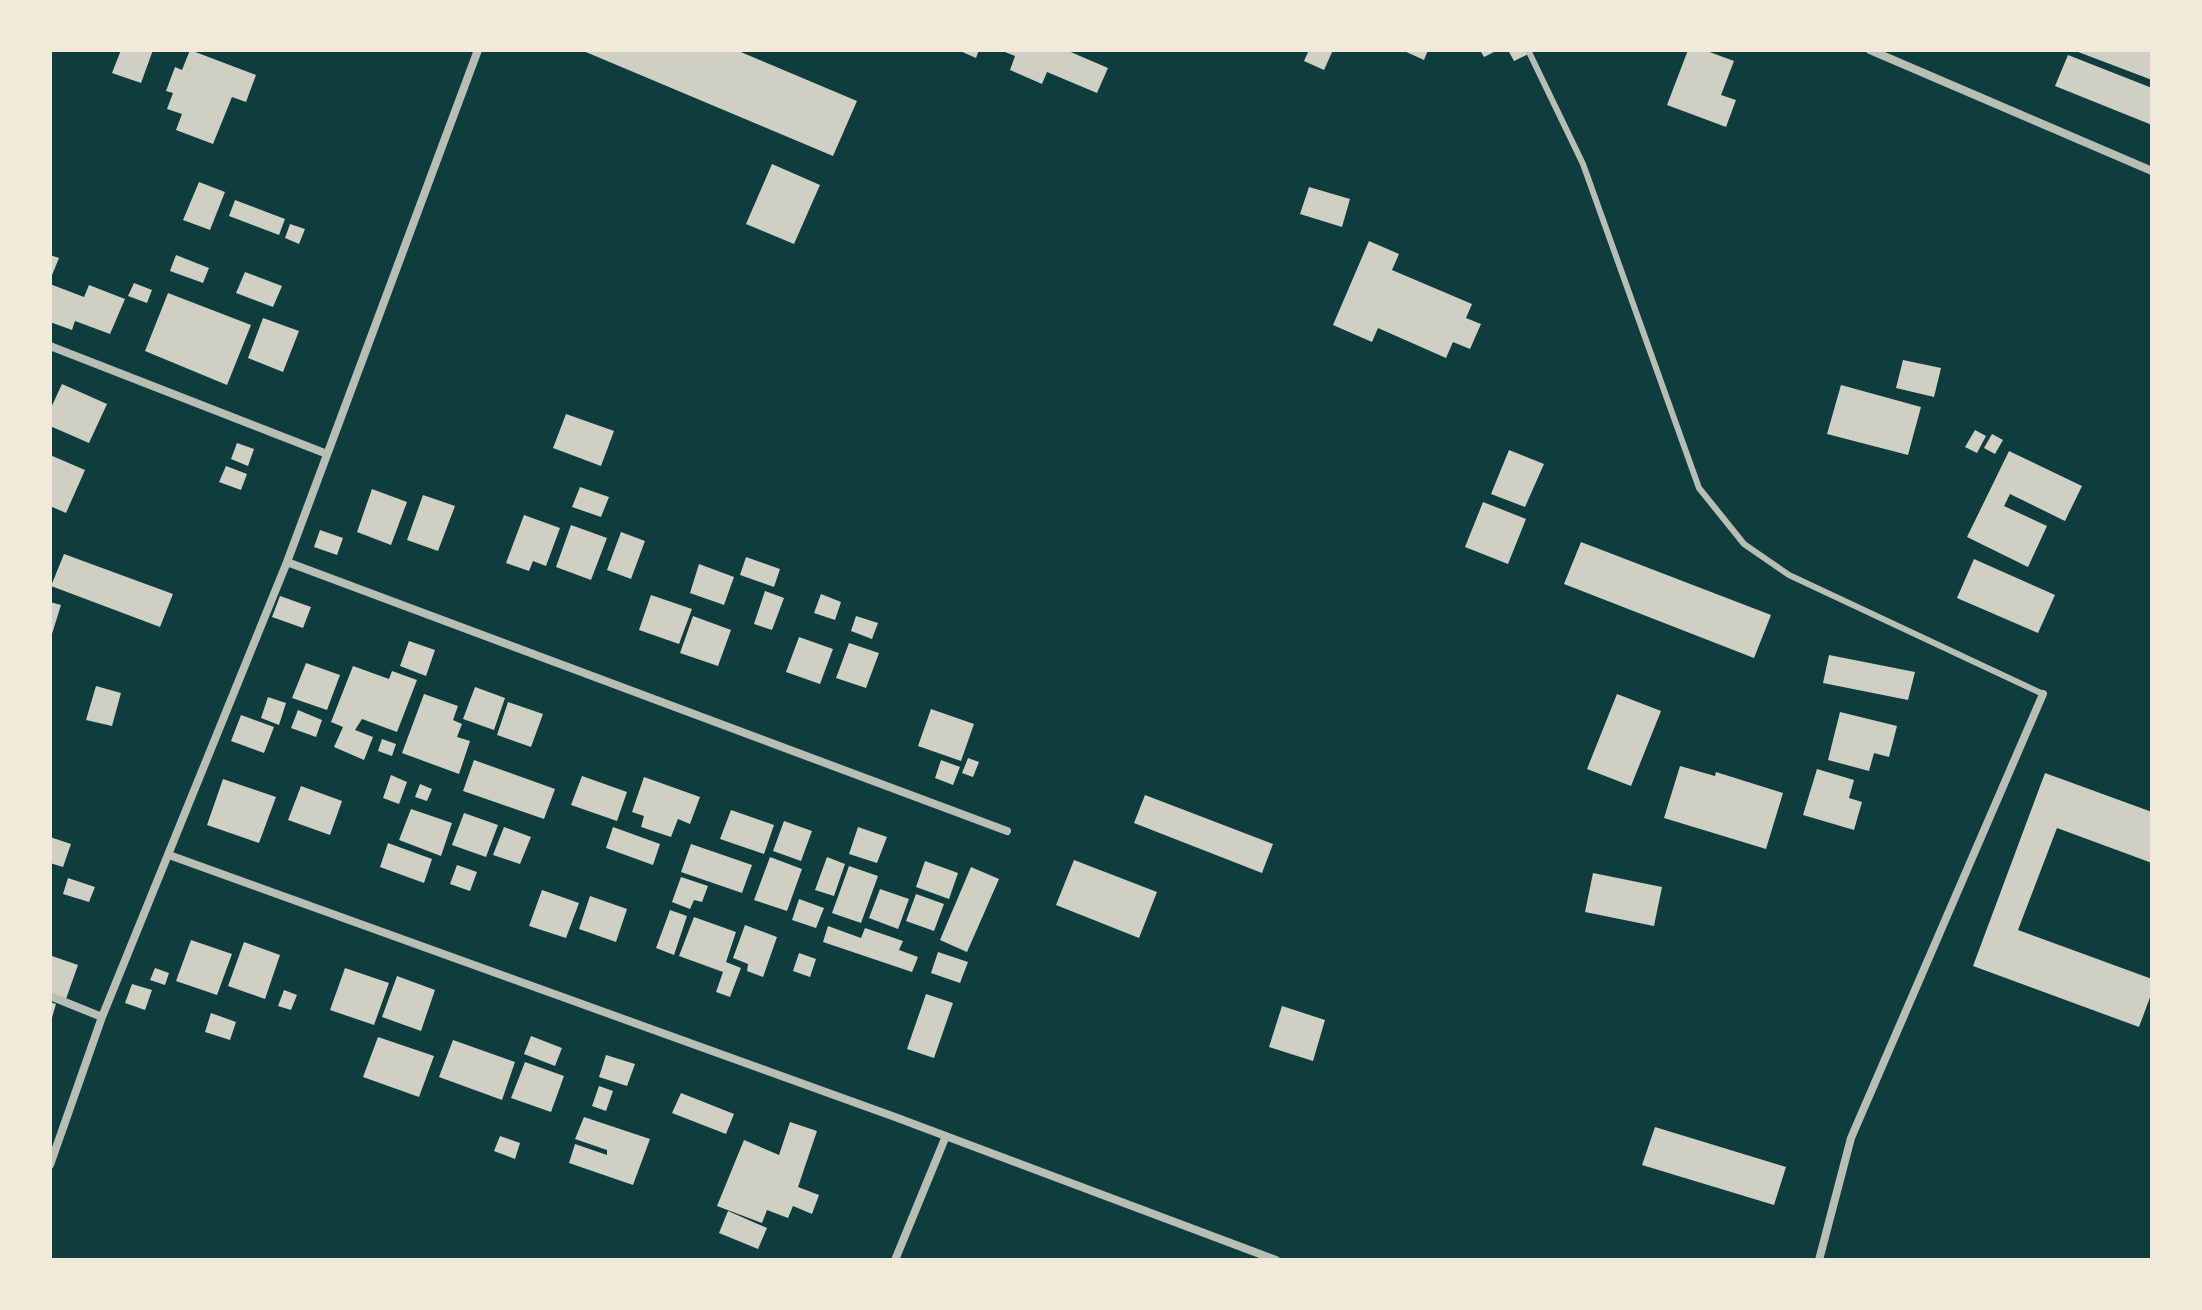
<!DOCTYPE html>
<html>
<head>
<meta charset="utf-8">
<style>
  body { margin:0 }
  #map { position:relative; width:2202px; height:1310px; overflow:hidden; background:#0f3d3e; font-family:"Source Sans 3",sans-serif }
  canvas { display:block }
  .frame { position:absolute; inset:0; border:52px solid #f1e9da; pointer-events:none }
</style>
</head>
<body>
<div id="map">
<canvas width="2202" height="1310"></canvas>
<div class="frame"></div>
</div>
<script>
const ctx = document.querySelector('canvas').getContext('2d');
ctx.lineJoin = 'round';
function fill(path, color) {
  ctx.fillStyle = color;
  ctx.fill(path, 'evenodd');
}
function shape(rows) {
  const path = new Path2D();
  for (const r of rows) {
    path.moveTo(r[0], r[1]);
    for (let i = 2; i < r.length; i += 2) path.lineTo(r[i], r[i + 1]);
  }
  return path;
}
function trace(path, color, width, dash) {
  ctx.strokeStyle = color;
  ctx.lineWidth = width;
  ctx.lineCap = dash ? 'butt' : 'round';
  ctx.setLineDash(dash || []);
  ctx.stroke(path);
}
fill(shape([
  [121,50,153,50,141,83,112,73],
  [190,50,256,75,246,102,232,97,213,144,176,130,182,114,167,109,173,93,166,91,175,67,182,70],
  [581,50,736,50,857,101,833,156],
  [958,50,979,50,976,58],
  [1000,50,1066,50,1108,68,1097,93,1047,72,1042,84,1010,70,1015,56],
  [1309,50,1333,50,1324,70,1304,61],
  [1402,50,1428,50,1424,60],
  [1480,50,1498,50,1484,57],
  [1508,50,1537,50,1514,61],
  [1688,50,1704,50,1734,61,1721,95,1736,100,1726,127,1667,105],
  [2073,50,2152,50,2152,80],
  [2068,55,2152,88,2152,125,2055,86],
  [772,164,820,185,794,244,746,224],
  [199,182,225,192,210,230,183,220],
  [1309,187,1350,199,1342,227,1300,214],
  [235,200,285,219,279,235,229,216],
  [290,224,305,229,299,244,285,238],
  [1369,241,1399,254,1392,270,1472,304,1466,318,1481,324,1470,349,1453,342,1446,358,1378,328,1372,342,1333,325],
  [50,255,59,258,50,280],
  [176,255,209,268,203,283,170,271],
  [245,272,282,286,273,307,236,293],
  [134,283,152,290,147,303,128,296],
  [50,284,84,297,89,285,125,299,110,334,75,321,72,330,50,322],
  [168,293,251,325,227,385,145,351],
  [263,318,299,331,283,372,248,358],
  [1903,360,1941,368,1934,397,1896,388],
  [62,384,107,404,89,443,50,426,50,410],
  [1841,385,1921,407,1908,455,1827,434],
  [566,414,614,431,601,466,553,448],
  [1975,430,1986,436,1977,453,1965,447],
  [1992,434,2003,440,1995,454,1984,448],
  [237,443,254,449,248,466,231,459],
  [1509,450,1544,464,1525,507,1491,494],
  [2009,451,2082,486,2065,521,2010,494,2004,506,2047,526,2028,567,1967,537],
  [50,455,85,470,66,513,50,506],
  [226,466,247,474,241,490,219,482],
  [580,487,609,497,601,517,572,507],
  [372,489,407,502,391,545,357,532],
  [423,495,455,506,438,551,407,540],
  [1483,502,1526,519,1508,564,1465,547],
  [524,515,560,528,546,566,533,561,529,571,506,563],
  [571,525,607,538,591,580,556,567],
  [320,530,343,538,337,555,314,547],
  [621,532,645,541,631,579,607,570],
  [1581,542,1771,615,1754,658,1564,584],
  [64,554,173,594,160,627,51,586],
  [746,557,780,569,774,587,740,575],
  [1974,559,2055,595,2038,633,1957,598],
  [699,564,734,577,724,605,690,593],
  [765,591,784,598,772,630,754,624],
  [821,594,841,602,835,620,814,613],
  [651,595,692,609,679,644,639,630],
  [280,596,311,607,303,628,272,617],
  [50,602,61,605,51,637,50,636],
  [693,616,731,630,718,666,680,653],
  [856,616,878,623,872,639,851,631],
  [799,637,833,649,820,684,786,672],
  [409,641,435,650,426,676,400,666],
  [849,643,879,653,866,688,836,678],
  [1829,655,1915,672,1908,700,1823,683],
  [306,663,340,675,327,710,292,698],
  [353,666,389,679,392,671,417,680,397,732,362,719,355,730,373,737,364,760,334,747,343,727,331,722],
  [96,686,121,693,112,726,86,720],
  [475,687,505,698,494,730,463,719],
  [424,694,458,706,453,720,462,724,457,737,470,741,459,774,402,753],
  [1617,694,1661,711,1631,786,1587,769],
  [268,697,286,703,279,725,261,718],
  [508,702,543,714,531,747,497,735],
  [931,709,974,724,961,761,918,746],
  [298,710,322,720,316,737,291,728],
  [1840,712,1897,726,1889,757,1874,753,1869,771,1828,760],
  [241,715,274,727,264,753,231,741],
  [382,739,396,744,392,756,378,751],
  [968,758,979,762,973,777,962,773],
  [474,760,555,789,544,819,463,791],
  [941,760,960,767,953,785,935,778],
  [1680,766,1715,776,1716,772,1783,793,1766,849,1664,818],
  [1817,769,1854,780,1849,798,1862,802,1854,830,1803,815],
  [2045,773,2152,812,2152,863,2057,828,2018,930,2152,979,2152,992,2139,1027,1973,966],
  [391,775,407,782,399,804,383,798],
  [582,776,627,792,617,821,571,805],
  [644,777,700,797,690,824,678,819,671,837,641,827,644,816,632,812],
  [223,779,276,797,259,843,207,825],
  [420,784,432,789,427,801,415,797],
  [301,786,342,801,330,835,288,820],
  [1145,795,1273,844,1262,873,1134,823],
  [411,809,452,823,441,856,399,840],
  [731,810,774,825,764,854,720,839],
  [464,813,498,825,486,857,452,845],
  [784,821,812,831,801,861,773,851],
  [504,827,531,837,520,864,493,855],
  [613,827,660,844,653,865,606,848],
  [858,827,887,837,877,863,849,854],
  [50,837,71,844,63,867,50,863],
  [388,843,432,859,424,883,380,867],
  [691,844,752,865,742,893,681,872],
  [770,857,802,869,787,911,754,900],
  [827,857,845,864,834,896,815,890],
  [1074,860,1157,892,1139,938,1056,905],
  [925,861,958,873,949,899,916,887],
  [457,865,477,872,470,891,450,884],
  [849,866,878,876,861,923,832,913],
  [971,867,999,879,967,952,940,940],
  [1593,873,1662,887,1654,926,1585,912],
  [681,877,708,886,702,902,694,900,690,909,672,902],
  [68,878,95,887,89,902,63,894],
  [880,889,909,899,898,929,869,918],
  [542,890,579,903,566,938,529,926],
  [916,894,944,904,934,931,906,921],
  [590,896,627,909,616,942,579,929],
  [799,899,824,908,816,928,792,920],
  [670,910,687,916,674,955,656,948],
  [694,917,736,932,726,962,741,968,730,997,716,992,723,972,679,956],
  [745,925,777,937,763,977,747,971,748,964,733,958],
  [828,926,861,938,865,928,903,941,899,950,918,957,912,972,823,942],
  [191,940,232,954,217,995,176,981],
  [244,942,280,955,265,999,228,986],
  [938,952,968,962,960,983,931,973],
  [799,953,816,959,810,977,793,971],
  [52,956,78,965,66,999,50,994],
  [155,968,169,973,165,985,150,980],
  [345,968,389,983,374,1025,330,1010],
  [397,976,435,990,421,1031,382,1017],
  [132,984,152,990,145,1010,125,1003],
  [284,990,297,995,291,1010,278,1006],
  [926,994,953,1003,934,1058,907,1049],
  [50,1002,56,1004,51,1021,50,1021],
  [1282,1006,1325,1020,1313,1061,1269,1047],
  [211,1013,236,1022,230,1040,205,1032],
  [531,1036,562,1048,555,1066,524,1054],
  [378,1037,434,1056,419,1097,363,1077],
  [453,1040,515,1062,502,1100,439,1077],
  [606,1055,635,1064,627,1086,599,1077],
  [525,1062,564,1076,551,1112,511,1098],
  [599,1086,613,1091,606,1111,592,1106],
  [681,1093,734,1114,726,1134,672,1113],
  [584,1117,650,1139,633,1185,569,1163,575,1144,607,1155,607,1150,575,1139],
  [790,1122,817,1131,798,1187,819,1195,812,1214,793,1206,788,1218,767,1210,762,1223,717,1206,744,1140,779,1155],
  [1655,1127,1786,1167,1774,1205,1642,1165],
  [500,1136,520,1143,515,1159,494,1151],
  [728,1211,767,1228,758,1249,719,1233]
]), '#cfcfc3');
trace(shape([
  [1528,50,1583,164,1699,488,1744,544,1789,575,2043,694]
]), '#b8beb3', 6);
trace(shape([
  [1870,50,2152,171],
  [50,346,327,454],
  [287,562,1007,831],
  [169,855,895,1117,1276,1260],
  [50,996,102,1017],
  [50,1165,102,1017,287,562,478,50],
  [895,1260,946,1136],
  [1819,1260,1851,1138,2043,694]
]), '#b8beb3', 8);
</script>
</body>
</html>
